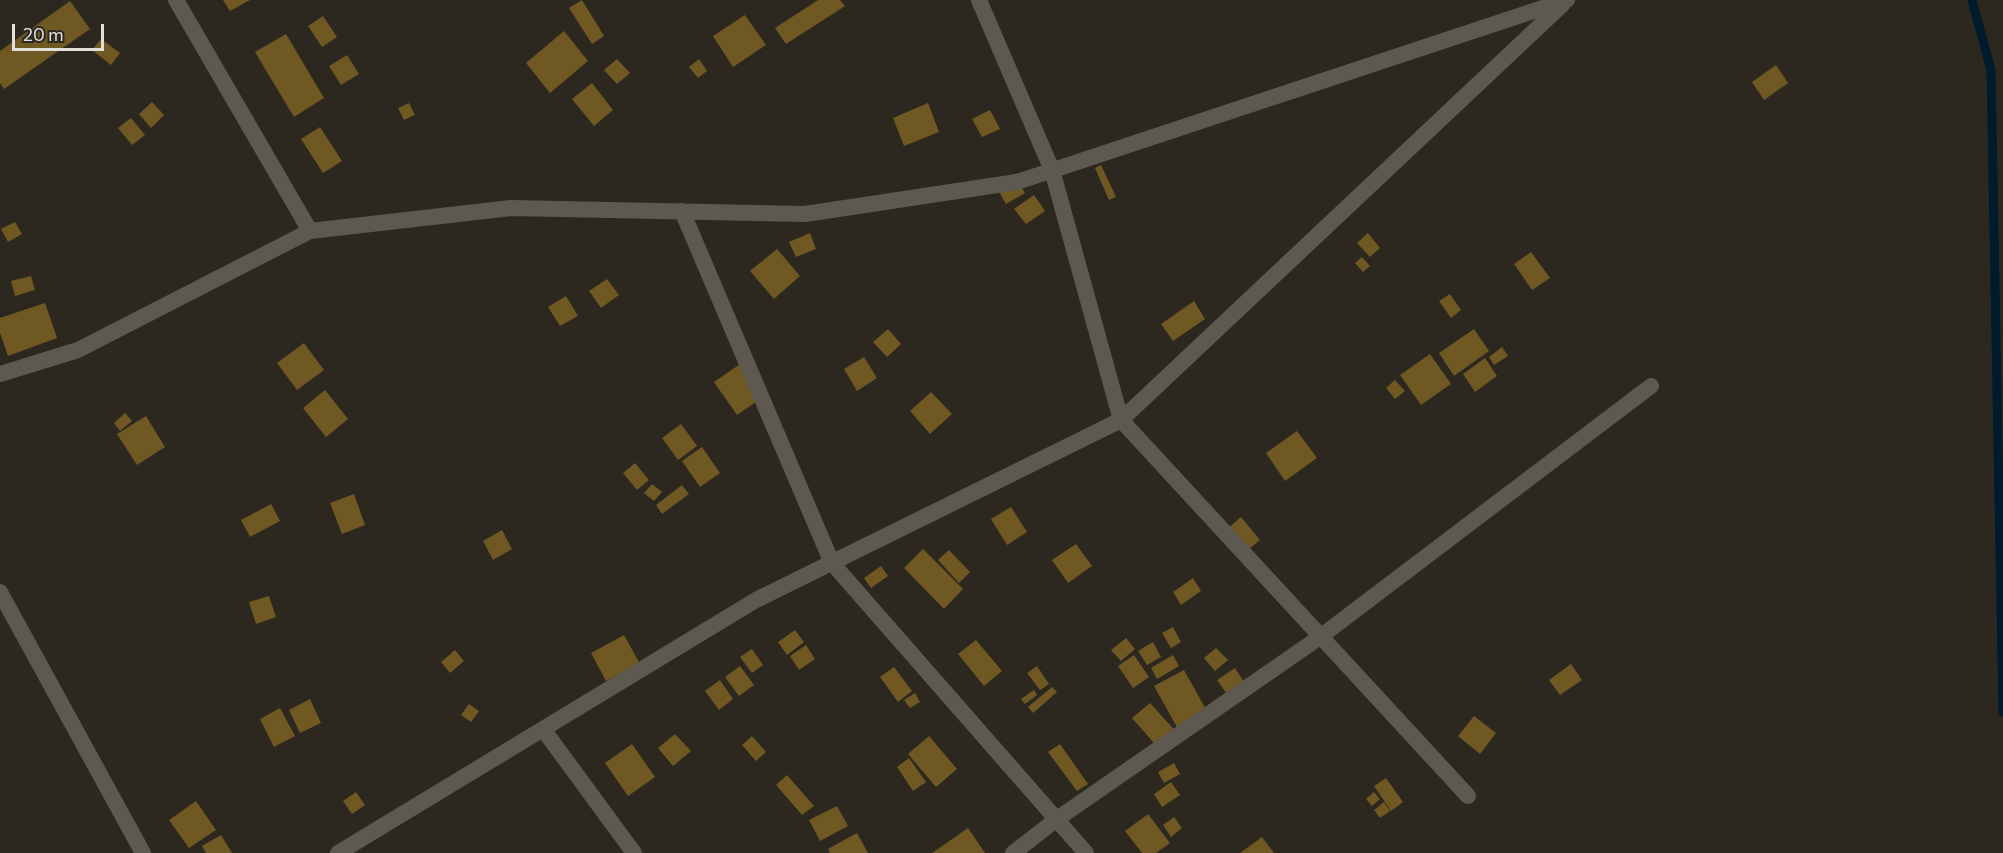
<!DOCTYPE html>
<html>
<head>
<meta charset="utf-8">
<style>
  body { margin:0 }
  #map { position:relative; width:2003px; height:853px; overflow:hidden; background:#2c2820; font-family:Commissioner,sans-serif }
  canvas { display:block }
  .scale { position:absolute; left:12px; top:24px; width:92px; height:27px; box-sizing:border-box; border:3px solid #e3e0db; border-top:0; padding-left:8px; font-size:18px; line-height:21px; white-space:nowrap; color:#e3e0db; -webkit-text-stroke:4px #2c2820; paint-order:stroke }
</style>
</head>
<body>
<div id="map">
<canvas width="2003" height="853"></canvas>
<div class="scale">20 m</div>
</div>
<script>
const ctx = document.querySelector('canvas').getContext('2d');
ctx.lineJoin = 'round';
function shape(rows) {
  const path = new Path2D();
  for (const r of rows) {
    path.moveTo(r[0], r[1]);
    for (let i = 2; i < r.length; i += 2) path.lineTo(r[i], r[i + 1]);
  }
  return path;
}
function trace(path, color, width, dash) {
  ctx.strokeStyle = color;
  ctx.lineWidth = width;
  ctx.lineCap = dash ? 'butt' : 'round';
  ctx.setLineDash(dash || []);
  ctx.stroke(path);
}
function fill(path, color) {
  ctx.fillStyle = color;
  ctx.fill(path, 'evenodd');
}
trace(shape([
  [1972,0,1991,70,2003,712]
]), '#001b2d', 9);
fill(shape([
  [223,0,250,0,230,11],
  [582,0,604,36,592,44,569,8],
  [818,0,840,0,845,6,786,44,775,28],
  [70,1,90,29,4,89,0,83,0,51],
  [745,15,766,45,733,67,713,36],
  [323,16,337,37,322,47,308,26],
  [564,31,588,61,550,93,526,63],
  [286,34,324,98,294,117,255,52],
  [101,39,120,53,111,65,92,50],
  [347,55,359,74,341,85,329,66],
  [617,59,630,73,617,84,604,70],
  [699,59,707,71,698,78,689,67],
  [1776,65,1788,83,1764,100,1752,82],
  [592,83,613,110,594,126,572,99],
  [152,102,164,115,151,128,139,114],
  [409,103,415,115,404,120,398,108],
  [928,103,939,132,904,146,893,118],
  [990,110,1000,129,982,137,972,119],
  [131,118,145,135,132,145,118,128],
  [320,127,342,161,323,173,301,139],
  [1101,165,1116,197,1109,200,1095,168],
  [1014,174,1025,193,1006,204,995,185],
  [1034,195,1045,211,1026,224,1014,209],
  [15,222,22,234,8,242,1,229],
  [810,233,816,249,796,257,789,242],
  [1368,233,1380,248,1370,257,1357,243],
  [777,249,800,276,774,299,750,271],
  [1531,252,1550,278,1532,290,1514,264],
  [1362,257,1370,266,1363,272,1355,263],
  [31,276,35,290,15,296,11,281],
  [607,279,619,295,601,308,589,291],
  [1450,294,1461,310,1451,318,1439,301],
  [566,296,578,316,560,326,548,307],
  [1194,301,1205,319,1173,341,1161,324],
  [45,303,57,338,8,356,0,333,0,318],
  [888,329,901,344,887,357,873,342],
  [1474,329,1489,351,1454,376,1439,353],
  [304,343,324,370,297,390,277,363],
  [1502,347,1508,356,1494,365,1489,357],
  [1430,354,1451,384,1421,405,1400,375],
  [864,357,877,378,857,391,844,369],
  [1485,358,1497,376,1475,392,1463,374],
  [743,362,766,395,737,415,714,382],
  [1395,380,1405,391,1395,399,1386,388],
  [325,390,348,419,326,437,303,408],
  [931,392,952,414,930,434,910,411],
  [125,413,132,421,120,431,114,423],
  [146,416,165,447,137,465,117,434],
  [681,424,697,446,678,460,662,438],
  [1297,431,1317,458,1285,481,1266,453],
  [702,447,720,473,700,487,682,461],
  [635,463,649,480,637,490,623,473],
  [652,484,662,492,654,501,644,493],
  [682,485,689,494,662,514,656,505],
  [354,494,365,525,342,534,330,503],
  [271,504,280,521,250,537,241,520],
  [1011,507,1027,532,1007,545,991,519],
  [1241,517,1260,540,1238,558,1219,536],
  [502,530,512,549,493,560,483,541],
  [1076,544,1092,566,1068,583,1052,560],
  [923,549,963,589,944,609,904,568],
  [949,550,970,572,959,583,938,560],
  [881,566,888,576,871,588,864,578],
  [1193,578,1201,591,1181,605,1173,592],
  [269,596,276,617,256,624,249,602],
  [1173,627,1181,642,1171,648,1162,633],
  [795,630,804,642,787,655,778,642],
  [624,635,640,664,606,681,591,653],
  [1126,638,1135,649,1121,661,1111,650],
  [976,640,1002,671,984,686,958,654],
  [1153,642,1161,657,1147,665,1138,651],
  [806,645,815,659,799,670,790,656],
  [1216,648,1228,660,1215,671,1204,658],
  [752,649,763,665,752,673,740,657],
  [455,650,464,661,450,673,441,662],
  [1134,655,1149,677,1133,688,1118,666],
  [1173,655,1179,666,1157,679,1151,668],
  [1571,664,1582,680,1560,695,1549,680],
  [740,666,754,685,739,696,725,677],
  [1037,666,1049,684,1040,690,1027,673],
  [894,667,912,691,898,702,880,677],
  [1235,668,1246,685,1229,697,1217,680],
  [1184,670,1208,713,1178,729,1154,686],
  [720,680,733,699,719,710,705,691],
  [1052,687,1057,692,1033,713,1028,707],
  [1034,690,1037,695,1025,704,1021,699],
  [915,693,920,702,910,708,904,700],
  [310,699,321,723,300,733,289,710],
  [1150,703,1179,735,1161,751,1132,718],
  [469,704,479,711,471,722,461,715],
  [280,708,295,736,274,747,260,719],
  [1474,716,1496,733,1480,754,1458,736],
  [675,734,691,751,673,766,658,748],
  [752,736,766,752,756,761,742,745],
  [929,736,957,769,936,787,908,754],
  [632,744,655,777,628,796,605,763],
  [1060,744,1088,784,1077,791,1048,752],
  [909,758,926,782,913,791,897,767],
  [1174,763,1180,774,1164,783,1158,772],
  [787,775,814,806,802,815,776,785],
  [1386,778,1403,802,1391,811,1374,786],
  [1171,782,1180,795,1162,807,1154,794],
  [356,792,365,805,352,814,343,801],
  [1374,792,1380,799,1372,806,1366,799],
  [196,801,216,830,189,848,169,820],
  [1384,802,1390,811,1380,818,1374,810],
  [837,806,848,826,820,841,809,820],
  [1148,814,1170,843,1156,853,1142,853,1125,831],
  [1174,817,1182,828,1171,837,1163,825],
  [968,828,985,853,932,853],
  [857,833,868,853,830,853,828,849],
  [221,835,232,853,206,853,202,846],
  [1262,837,1274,853,1240,853]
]), '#6f5822');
trace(shape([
  [176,0,310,231],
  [979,0,1052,170,1121,420,1468,796],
  [682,211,832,563,1086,853],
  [0,374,78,350,310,231,511,208,805,214,1017,182,1567,0],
  [0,592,143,853],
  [543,729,634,853],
  [338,853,756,600,1121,420,1563,4],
  [1013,853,1057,819,1320,637,1651,386]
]), '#5d5950', 16);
</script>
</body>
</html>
